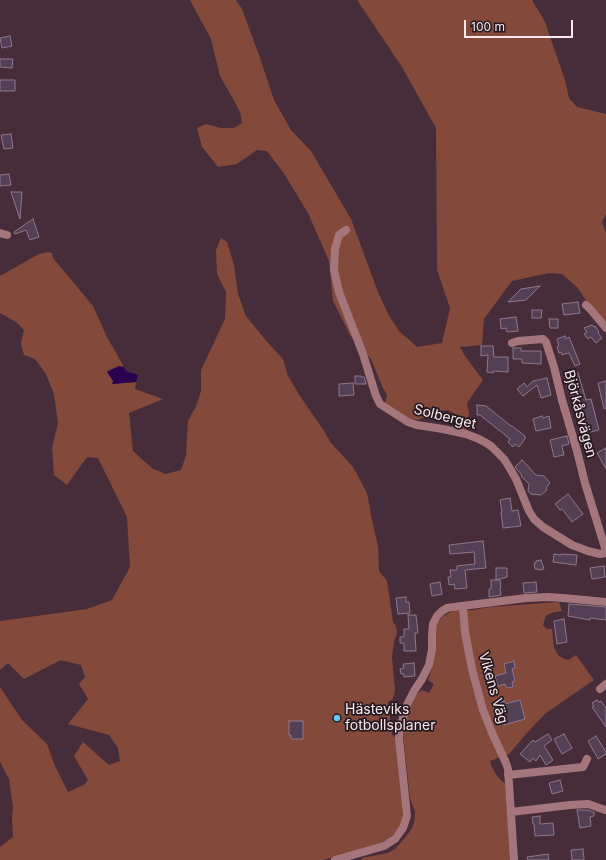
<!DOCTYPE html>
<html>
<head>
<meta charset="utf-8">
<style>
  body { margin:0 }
  #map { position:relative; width:606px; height:860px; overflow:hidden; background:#472d3a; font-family:Inter,sans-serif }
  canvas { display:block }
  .scale { position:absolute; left:464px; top:20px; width:109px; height:18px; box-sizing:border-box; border:2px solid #f8e7ee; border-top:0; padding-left:5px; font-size:12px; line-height:14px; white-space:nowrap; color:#f8e7ee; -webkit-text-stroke:3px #261a20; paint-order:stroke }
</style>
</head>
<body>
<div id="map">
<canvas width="606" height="860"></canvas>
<div class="scale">100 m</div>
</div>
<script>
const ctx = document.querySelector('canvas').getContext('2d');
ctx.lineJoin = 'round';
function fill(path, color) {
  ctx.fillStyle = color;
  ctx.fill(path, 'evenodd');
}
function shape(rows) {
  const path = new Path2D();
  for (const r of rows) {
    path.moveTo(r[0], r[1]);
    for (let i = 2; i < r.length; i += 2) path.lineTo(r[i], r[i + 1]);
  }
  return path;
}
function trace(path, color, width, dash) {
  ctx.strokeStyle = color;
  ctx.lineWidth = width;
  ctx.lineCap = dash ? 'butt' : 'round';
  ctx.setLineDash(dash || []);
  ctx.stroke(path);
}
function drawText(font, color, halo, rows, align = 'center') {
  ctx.font = font + ' Inter,sans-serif';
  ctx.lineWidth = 3.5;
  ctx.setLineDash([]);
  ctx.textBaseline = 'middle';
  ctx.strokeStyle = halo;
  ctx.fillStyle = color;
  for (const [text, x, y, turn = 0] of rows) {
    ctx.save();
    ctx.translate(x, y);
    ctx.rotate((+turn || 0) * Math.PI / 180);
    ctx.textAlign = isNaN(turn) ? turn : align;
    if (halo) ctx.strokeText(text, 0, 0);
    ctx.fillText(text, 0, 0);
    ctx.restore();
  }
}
fill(shape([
  [190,0,236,0,242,9,260,58,274,100,291,130,311,151,351,219,378,292,388,314,399,331,417,347,442,343,450,308,437,270,436,128,402,67,357,0,532,0,545,22,565,80,569,98,577,107,606,114,606,214,602,222,606,233,606,326,587,302,577,287,562,274,549,273,512,281,484,319,482,345,460,347,465,356,483,380,467,403,469,413,466,433,461,429,457,415,448,410,436,411,418,420,407,418,385,406,387,395,383,388,371,359,350,335,333,301,329,261,308,213,283,172,267,151,257,150,237,164,218,167,202,147,197,128,206,124,221,128,234,128,242,123,240,112,233,99,220,76,211,39],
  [221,238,227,242,234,265,238,294,246,316,268,343,283,359,288,376,300,396,324,431,331,443,353,467,367,493,371,515,378,546,379,571,387,581,393,622,396,626,397,633,394,641,392,657,395,691,393,699,388,702,392,734,396,739,403,818,401,825,392,836,381,844,323,860,0,860,0,847,13,837,12,818,13,807,9,779,0,762,0,687,22,720,47,744,55,766,68,792,84,785,88,780,74,756,83,742,109,765,120,761,118,748,109,735,68,724,88,699,79,684,85,677,81,665,61,660,24,679,8,663,0,670,0,621,87,609,112,600,130,567,127,517,98,458,87,457,67,485,54,475,52,448,58,423,54,394,46,374,35,359,24,355,21,343,24,330,16,322,0,313,0,276,39,254,47,252,52,253,53,258,93,306,107,337,124,367,119,366,107,371,114,381,113,384,136,382,135,389,163,399,129,413,133,451,153,469,166,474,181,470,186,456,188,421,196,406,201,391,201,370,225,319,226,292,217,274,216,250],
  [559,602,562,611,551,613,546,616,543,625,547,629,552,629,554,648,558,655,564,659,568,660,576,655,594,680,546,713,526,734,509,754,490,761,491,765,497,776,505,784,511,860,362,860,362,858,388,853,395,849,404,839,411,830,414,823,415,812,410,798,404,744,403,729,408,713,414,700,417,694,422,690,429,693,434,684,428,680,434,662,435,635,438,622,443,616,451,612,456,611,473,610,490,607]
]), '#83493b');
fill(shape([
  [119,366,124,367,126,371,138,375,136,382,112,384,113,381,107,372]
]), '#2c0050');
const building = shape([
  [10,36,12,46,2,48,0,38,10,36],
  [0,59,13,59,12,68,0,67,0,59],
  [0,80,15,80,15,91,0,91,0,80],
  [11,134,13,148,4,149,1,135,11,134],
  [9,174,11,185,0,186,0,175,9,174],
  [11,192,22,192,20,219,11,192],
  [33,219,39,237,30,240,26,230,15,234,14,232,33,219],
  [540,286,526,300,508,302,521,289,540,286],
  [578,302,580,313,564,315,562,304,578,302],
  [532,310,542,310,541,318,532,318,532,310],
  [516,317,518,331,507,332,506,328,501,329,500,319,516,317],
  [549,319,558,319,558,328,550,328,549,319],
  [592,325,594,327,595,326,599,332,598,333,602,338,596,343,591,337,588,339,584,334,587,332,584,328,592,325],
  [565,336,566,339,569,337,580,364,575,366,569,353,562,355,561,352,559,353,557,347,559,346,557,339,565,336],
  [481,346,493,346,494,357,508,357,508,372,493,371,493,373,487,372,488,355,481,356,481,346],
  [513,348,521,348,521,351,541,351,541,364,522,363,522,359,513,359,513,348],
  [578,373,586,400,591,399,599,430,590,432,588,424,584,425,576,394,570,396,564,376,578,373],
  [355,376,361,376,361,377,364,377,366,384,355,384,355,376],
  [547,378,551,395,541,398,537,385,523,396,517,389,524,383,527,387,533,381,547,378],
  [606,381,606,408,604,409,598,383,606,381],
  [353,383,354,395,339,396,339,384,353,383],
  [477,405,486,406,511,426,512,426,525,436,525,439,519,447,515,444,513,447,508,442,510,439,480,415,477,415,477,405],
  [542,416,543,418,549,416,551,428,536,431,533,419,542,416],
  [567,436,569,444,562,446,564,455,554,457,550,440,567,436],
  [606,448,606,469,597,453,606,448],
  [522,460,536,475,544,476,550,483,546,488,547,490,541,495,531,494,528,491,529,484,521,476,522,475,515,467,522,460],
  [568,494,583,514,572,522,562,509,560,510,555,504,568,494],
  [510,498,512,511,518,510,521,526,503,528,501,512,502,512,500,500,510,498],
  [483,541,486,568,465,570,467,588,455,589,454,584,449,585,448,577,451,577,450,570,457,570,457,566,475,564,474,552,450,554,449,545,483,541],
  [554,554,561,555,561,554,577,555,576,565,553,562,554,554],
  [541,560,544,569,538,570,538,569,535,569,534,563,536,563,536,561,541,560],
  [604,566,605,577,592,579,590,568,604,566],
  [496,568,507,568,507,577,496,580,496,568],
  [491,580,500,580,501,588,500,588,501,595,489,597,489,589,491,589,491,580],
  [440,582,442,594,432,596,430,584,440,582],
  [536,582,537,592,524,593,523,583,536,582],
  [406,597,406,602,409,602,410,613,398,614,396,598,406,597],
  [569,604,606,607,606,620,590,618,590,620,568,616,569,604],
  [408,615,416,615,418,633,415,633,416,651,404,651,404,643,400,643,400,637,404,637,404,629,409,629,408,615],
  [564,619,567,642,557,644,554,621,564,619],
  [514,661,515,668,512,669,515,681,512,682,513,687,507,688,505,684,498,686,495,676,506,673,504,664,514,661],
  [414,663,415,676,404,677,404,674,401,674,400,669,404,668,403,664,414,663],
  [520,700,525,719,504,725,503,720,500,721,496,703,505,701,505,704,520,700],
  [597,700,599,702,601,701,606,708,606,727,592,707,594,706,592,703,597,700],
  [289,721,303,721,303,739,291,739,291,735,289,735,289,721],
  [548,734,552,740,544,746,553,760,552,761,546,765,540,755,536,761,533,758,530,762,520,754,533,740,535,742,548,734],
  [564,734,572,748,562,754,554,739,564,734],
  [596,736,606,752,606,754,598,759,588,741,596,736],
  [560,780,563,791,552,794,549,783,560,780],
  [577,810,587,810,594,812,594,816,590,817,591,826,580,828,577,810],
  [540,816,540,824,553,823,554,835,535,836,534,824,533,824,532,817,540,816],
  [583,849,584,860,572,860,571,850,583,849],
  [548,854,549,860,528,860,527,857,548,854]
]);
fill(building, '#544055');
trace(building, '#8d778d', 1);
trace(shape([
  [346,230,339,235,335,249,334,270,339,292,363,354,376,396,380,404,408,422,417,425,443,429,466,434,479,439,488,444,492,447,504,459,509,467,516,479,529,511,534,519,543,527,572,545,588,551,600,554,606,553],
  [0,233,7,235],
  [586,305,591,310,606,328],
  [512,343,518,341,543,339,546,342,554,367,562,400,577,451,585,483,606,551],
  [463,606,465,632,472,669,483,710,493,735,506,763,508,769,514,860],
  [600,689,606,684],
  [508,775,583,767,587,759],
  [511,812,570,805,588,804,605,810],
  [335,860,384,846,395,839,403,828,407,816,399,738,400,728,407,705,414,691,422,679,429,665,432,650,432,635,433,624,437,616,442,611,447,608,454,607,526,598,548,597,563,598,606,602]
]), '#a4767b', 8);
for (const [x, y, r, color] of [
  [337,718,4,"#69c3f1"]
]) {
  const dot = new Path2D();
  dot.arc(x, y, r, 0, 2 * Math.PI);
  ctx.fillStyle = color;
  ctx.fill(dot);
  trace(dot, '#261a20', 1.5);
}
drawText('14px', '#f8e7ee', '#261a20', [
  ["Björkåsvägen",580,414,75],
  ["Solberget",445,417,14],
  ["Vikens Väg",493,688,74]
]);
drawText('14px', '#f8e7ee', '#261a20', [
  ["Hästeviks",345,710],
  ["fotbollsplaner",345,726]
], 'left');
</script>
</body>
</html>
